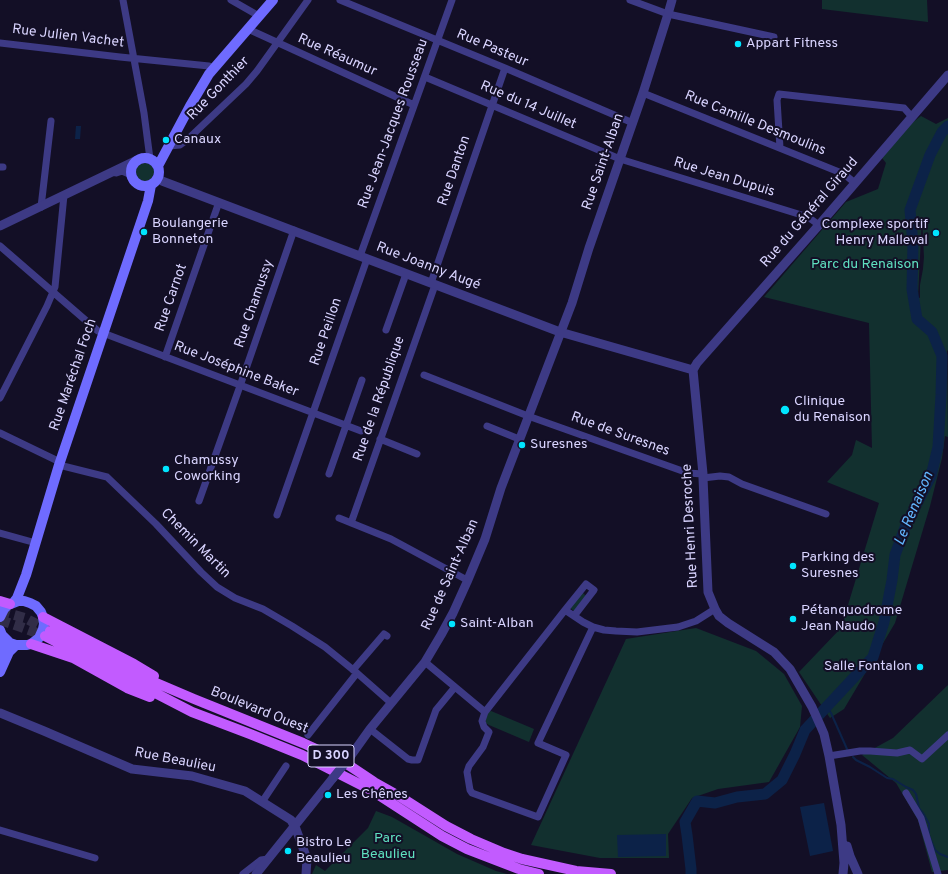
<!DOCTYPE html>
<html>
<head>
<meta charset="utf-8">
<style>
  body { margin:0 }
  canvas { display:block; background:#130f26 }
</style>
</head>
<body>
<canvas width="948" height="874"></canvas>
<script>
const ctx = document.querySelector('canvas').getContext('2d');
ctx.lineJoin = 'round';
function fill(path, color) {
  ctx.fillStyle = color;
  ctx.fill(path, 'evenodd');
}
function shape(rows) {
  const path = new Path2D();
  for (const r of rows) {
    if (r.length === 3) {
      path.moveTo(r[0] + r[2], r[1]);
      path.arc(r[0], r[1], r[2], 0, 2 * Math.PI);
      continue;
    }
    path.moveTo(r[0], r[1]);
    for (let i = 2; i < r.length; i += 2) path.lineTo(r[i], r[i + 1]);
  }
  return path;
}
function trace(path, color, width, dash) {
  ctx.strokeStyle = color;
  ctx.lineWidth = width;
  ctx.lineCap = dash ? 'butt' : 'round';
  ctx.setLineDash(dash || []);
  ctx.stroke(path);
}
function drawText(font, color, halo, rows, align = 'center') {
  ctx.font = font + ' Overpass,sans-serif';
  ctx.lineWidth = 4;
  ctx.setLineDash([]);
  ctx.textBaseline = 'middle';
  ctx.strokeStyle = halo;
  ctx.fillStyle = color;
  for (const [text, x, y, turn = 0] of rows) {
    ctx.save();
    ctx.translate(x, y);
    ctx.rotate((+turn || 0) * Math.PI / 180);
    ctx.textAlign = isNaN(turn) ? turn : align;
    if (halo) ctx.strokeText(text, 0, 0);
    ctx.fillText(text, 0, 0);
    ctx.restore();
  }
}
fill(shape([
  [822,0,927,0,928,22,822,9],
  [921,116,936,124,948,118,948,351,947,350,948,437,945,436,942,458,930,506,895,623,844,709,830,718,799,672,841,628,879,503,827,482,852,455,856,440,872,448,869,323,764,297,846,202,878,189,886,163,879,154,908,126],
  [922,217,924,257,923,269,920,285,920,298,918,297],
  [145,172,9],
  [582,592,586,596,574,611,570,608],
  [696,628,756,651,784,674,802,706,800,727,769,782,718,789,692,798,668,834,669,858,600,858,531,845,626,639],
  [948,685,948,870,932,872,918,820,896,783,862,755,893,738],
  [491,711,534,729,529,742,489,725,486,723,485,717,488,712],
  [376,811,392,817,457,854,496,871,507,874,312,874,316,865,325,871,368,828]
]), '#12302f');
fill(shape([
  [76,126,81,126,80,139,75,139],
  [824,803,833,851,810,856,800,807],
  [666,834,666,856,618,857,617,835]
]), '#0c2248');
trace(shape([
  [827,707,831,713,847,749],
  [853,757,856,760,870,767,887,778,893,779,906,787,913,790,916,794,919,808,923,813,929,824,929,835,935,850,940,854,948,857]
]), '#0c2248', 2);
trace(shape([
  [691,874,691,869,687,835,685,822,697,801,715,803,737,797,765,794,782,780,795,754,805,730,873,657,884,622,892,580,895,555,906,525,931,476,938,447,941,395,942,356,932,332,917,319,912,289,913,244,910,210,930,155,942,132,948,126]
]), '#0c2248', 11);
trace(shape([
  [0,611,25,618,50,631],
  [0,620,21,627,45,636]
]), '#312d47', 10, [10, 5]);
trace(shape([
  [123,0,144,113,150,159],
  [231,0,259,16],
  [340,0,505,68,633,123],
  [630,0,668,14,774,37],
  [248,29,414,105],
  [0,43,120,57,209,66,214,68],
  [425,77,620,159,808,217,819,225],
  [643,93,844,174,855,183],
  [169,146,180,145,187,140,246,84,257,71,308,0],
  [780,148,777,100,779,94,904,108,912,117],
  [0,167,3,167],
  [41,207,51,121],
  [0,246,98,331,103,333,361,431],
  [360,256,452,0],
  [431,283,505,68],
  [386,330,406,274],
  [165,357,219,202],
  [424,375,528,416,688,473,703,474],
  [0,398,47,306,55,287,64,195],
  [487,426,519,439],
  [0,433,60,462],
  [380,439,417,454],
  [59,465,107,477,156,524,201,572,217,587,235,598,263,609,292,626,325,647,357,673,391,703],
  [329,474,362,380],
  [703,478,720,476,729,477,742,484,826,514],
  [199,501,240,386,294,230],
  [277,515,367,259],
  [339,518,391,539,467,580],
  [351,523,435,285],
  [0,533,36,543],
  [565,610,586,584,594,590,574,616],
  [425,662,485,712,565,610,583,622,593,627,604,630,616,631,637,632,678,627,696,621,715,609],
  [353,670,384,634,387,636],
  [485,712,482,721,484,727,489,732,483,747,469,766,467,772,470,790,472,793,538,817,566,755,538,743,593,627],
  [370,729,408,759,412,760,418,760,436,710,455,687],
  [308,735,357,673],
  [829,756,860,751,870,751,897,753,910,750,922,759,948,735],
  [906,793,921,818,938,874],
  [262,802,286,766],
  [0,830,95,858],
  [243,874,261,860,268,859]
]), '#3d3a85', 7);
trace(shape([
  [116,172,122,170,131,174],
  [158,178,162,181,560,332,693,370],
  [0,226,137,160],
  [693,370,703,474,703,478,708,592,715,609,719,616,728,623,774,652,790,669,812,707,821,727,824,734,829,756,841,825,844,863,843,874],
  [693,370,697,363,819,225,948,75],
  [0,713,44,731,132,769,192,776,245,791,291,820,296,829,307,859,306,874],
  [350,757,370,729,425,662,441,635,453,613,467,582,485,539,501,488,572,303,589,248,643,93,668,14,672,0],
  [847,846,850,856,858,874],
  [256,874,333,778]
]), '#3d3a85', 9);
trace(shape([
  [145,172,14],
  [158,166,190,106,209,74,273,0],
  [13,603,17,598,26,575,59,465,148,201,151,185],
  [0,617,4,609,8,605,18,601,24,601,30,603,36,606,41,612,43,617,44,624,43,629,39,638,31,644,27,645,16,645,10,643,2,635,0,630],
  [0,655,2,648,2,635],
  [0,672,9,652,16,645]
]), '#6f6bff', 10);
trace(shape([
  [0,601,10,604],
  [43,617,134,664,154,676],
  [50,631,133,673,194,699,303,743,344,762,374,782,399,796,446,826,471,839,504,853,522,859,576,871,611,874],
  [45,636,192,712,250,734,302,755,371,790,442,836,467,849,519,869,539,874],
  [31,644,73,658,127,688,150,697]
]), '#c25bff', 10);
trace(shape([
  [333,778,350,757]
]), '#3d3a85', 9);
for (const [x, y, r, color] of [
  [738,44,4,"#00e5ff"],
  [166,140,4,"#00e5ff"],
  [144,232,4,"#00e5ff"],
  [936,233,4,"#00e5ff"],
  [785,410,5,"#00e5ff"],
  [522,445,4,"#00e5ff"],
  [166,469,4,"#00e5ff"],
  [793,566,4,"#00e5ff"],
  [793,619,4,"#00e5ff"],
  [452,624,4,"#00e5ff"],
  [920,667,4,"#00e5ff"],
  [328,795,4,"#00e5ff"],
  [288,851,4,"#00e5ff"]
]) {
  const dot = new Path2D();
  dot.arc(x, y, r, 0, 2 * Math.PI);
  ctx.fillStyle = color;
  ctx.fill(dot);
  trace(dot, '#130f26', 1.5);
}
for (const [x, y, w] of [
  [331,756,46]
]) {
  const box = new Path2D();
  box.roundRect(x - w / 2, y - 11, w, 22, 3);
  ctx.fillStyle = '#130f26';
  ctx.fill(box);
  trace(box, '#d9d4ff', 1);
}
drawText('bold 13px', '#d9d4ff', null, [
  ["D 300",331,756]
]);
drawText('14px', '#d9d4ff', '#130f26', [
  ["Rue Julien Vachet",68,37,7],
  ["Rue Pasteur",492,49,23],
  ["Rue Réaumur",337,56,24],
  ["Rue Gonthier",219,89,-46],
  ["Rue du 14 Juillet",528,106,23],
  ["Rue Jean-Jacques Rousseau",394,124,-70],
  ["Rue Camille Desmoulins",755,124,22],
  ["Rue Saint-Alban",604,162,-71],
  ["Rue Danton",455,171,-71],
  ["Rue Jean Dupuis",724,178,17],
  ["Rue du Général Giraud",810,213,-49],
  ["Rue Joanny Augé",428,267,21],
  ["Rue Carnot",172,298,-71],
  ["Rue Chamussy",255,304,-71],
  ["Rue Peillon",327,332,-71],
  ["Rue Joséphine Baker",236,370,21],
  ["Rue Maréchal Foch",74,375,-71],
  ["Rue de la République",380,399,-71],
  ["Rue de Suresnes",620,435,20],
  ["Rue Henri Desroche",691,526,-93],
  ["Chemin Martin",195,544,45],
  ["Rue de Saint-Alban",451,575,-66],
  ["Boulevard Ouest",259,711,22],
  ["Rue Beaulieu",175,761,11]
]);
drawText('14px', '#d9d4ff', '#130f26', [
  ["Appart Fitness",746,44],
  ["Canaux",174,140],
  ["Boulangerie",152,224],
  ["Bonneton",152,240],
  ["Complexe sportif",928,225,"right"],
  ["Henry Malleval",928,241,"right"],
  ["Clinique",794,402],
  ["du Renaison",794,418],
  ["Suresnes",530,445],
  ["Chamussy",174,461],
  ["Coworking",174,477],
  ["Parking des",801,558],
  ["Suresnes",801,574],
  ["Pétanquodrome",801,611],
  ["Jean Naudo",801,627],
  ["Saint-Alban",460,624],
  ["Salle Fontalon",912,667,"right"],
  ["Les Chênes",336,795],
  ["Bistro Le",296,843],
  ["Beaulieu",296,859]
], 'left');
drawText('14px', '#5fe0c0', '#130f26', [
  ["Parc du Renaison",865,265],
  ["Parc",388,839],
  ["Beaulieu",388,855]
]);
drawText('italic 15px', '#62b6ff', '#130f26', [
  ["Le Renaison",915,509,-67]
]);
</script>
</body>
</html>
